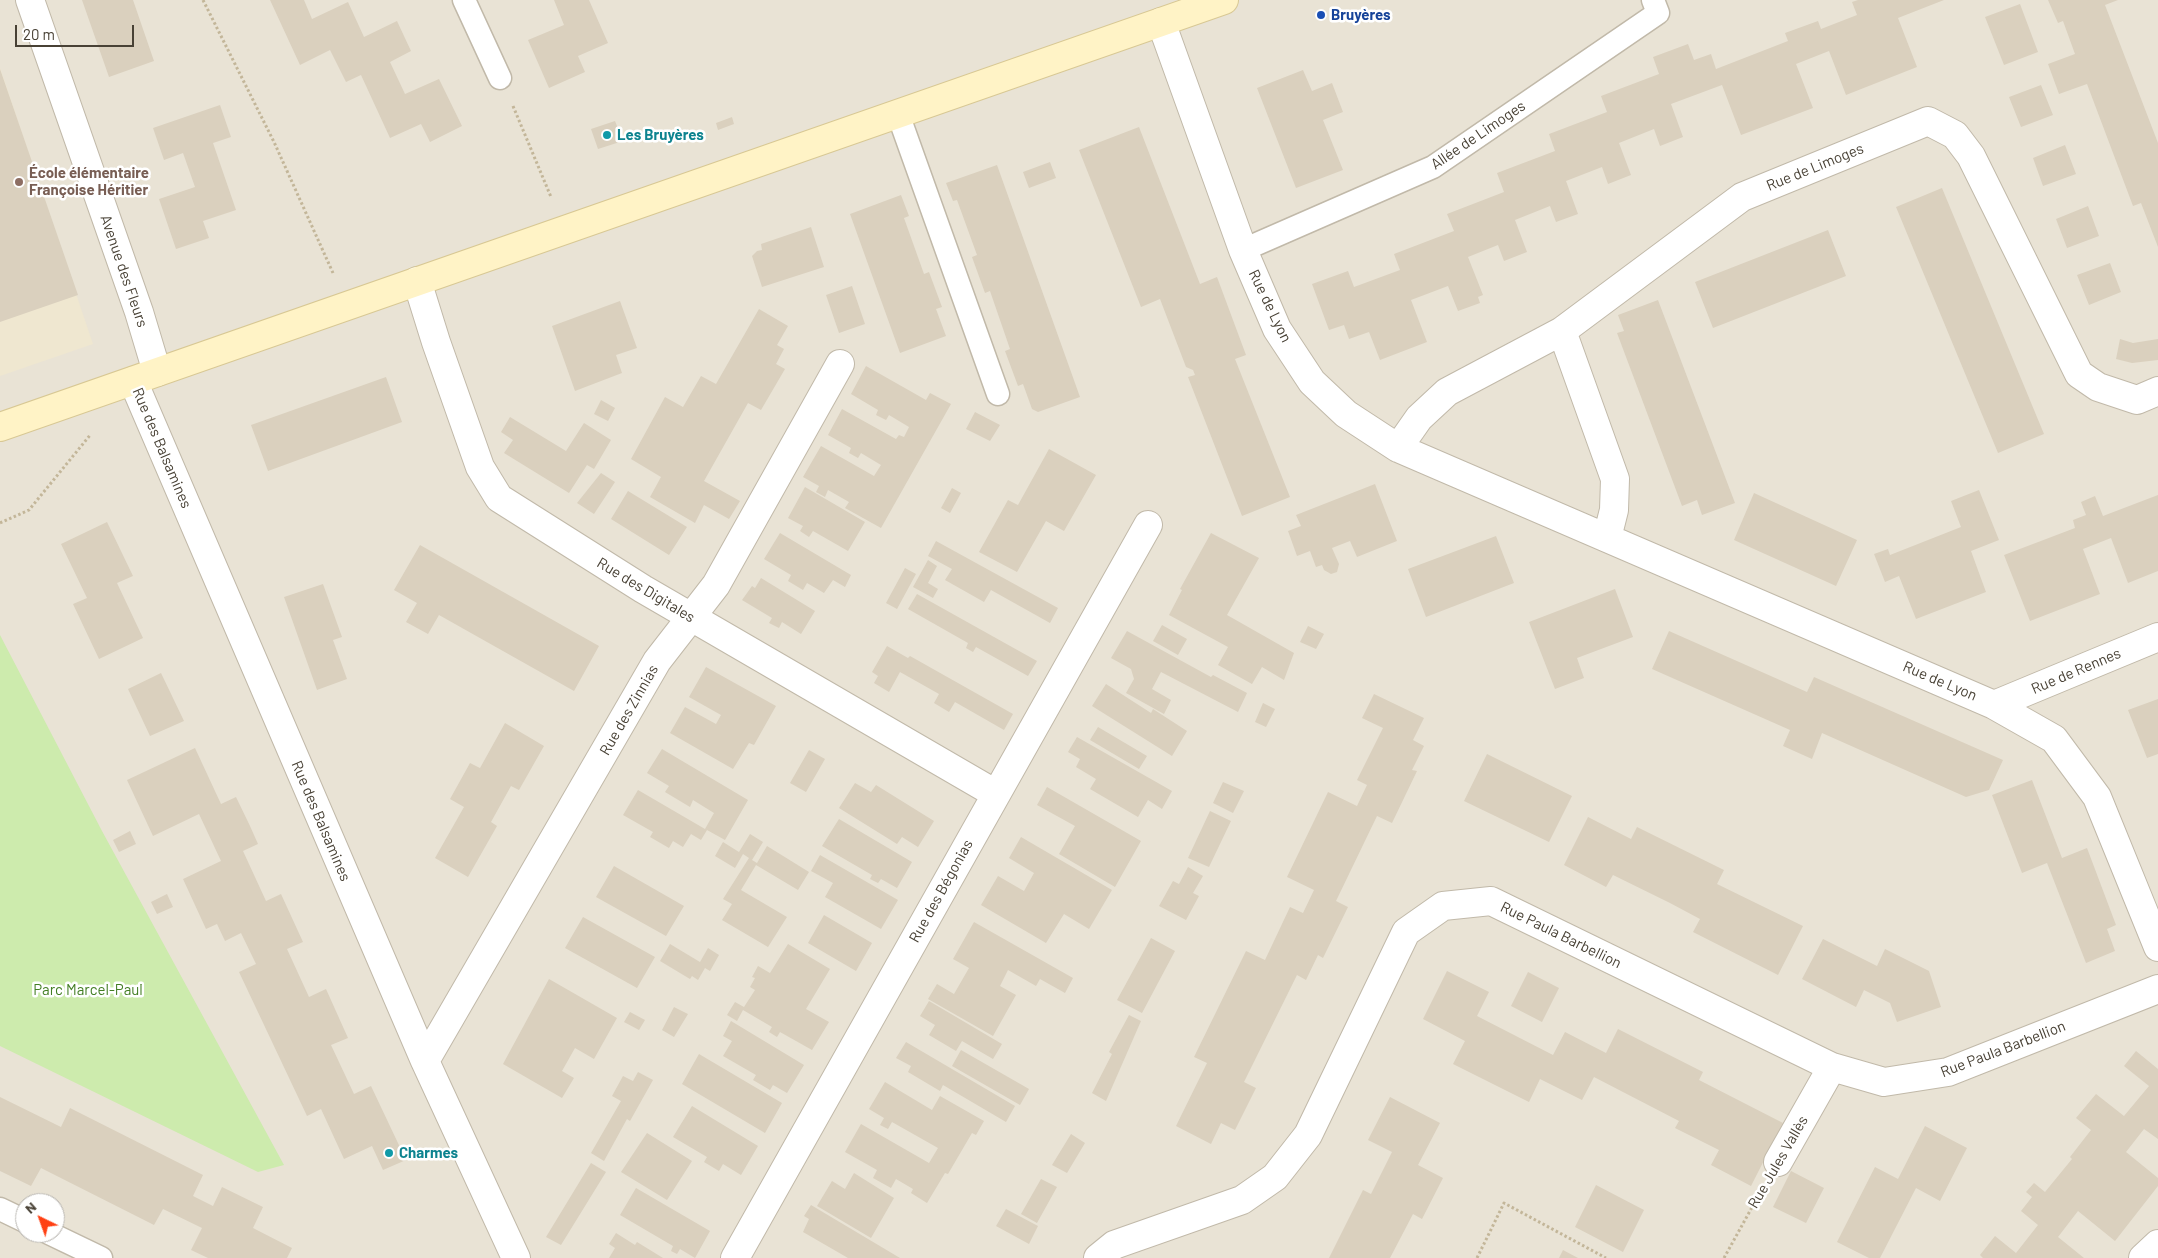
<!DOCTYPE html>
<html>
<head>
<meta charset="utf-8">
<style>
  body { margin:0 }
  #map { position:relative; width:2158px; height:1258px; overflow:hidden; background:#f4f1e7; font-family:Barlow,sans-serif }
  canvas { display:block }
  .north { position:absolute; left:15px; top:1193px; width:50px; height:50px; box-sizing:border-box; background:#fff; border:1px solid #b6b3ae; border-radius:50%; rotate:318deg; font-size:14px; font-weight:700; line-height:20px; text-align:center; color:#484135 }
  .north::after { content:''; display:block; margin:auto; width:18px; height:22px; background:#ff4013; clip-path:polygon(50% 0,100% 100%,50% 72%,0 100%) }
  .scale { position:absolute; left:15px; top:25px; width:119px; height:22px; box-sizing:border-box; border:2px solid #484135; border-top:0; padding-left:6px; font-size:15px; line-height:18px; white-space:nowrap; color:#484135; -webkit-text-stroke:4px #fff; paint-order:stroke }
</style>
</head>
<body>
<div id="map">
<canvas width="2158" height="1258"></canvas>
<div class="north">N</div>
<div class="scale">20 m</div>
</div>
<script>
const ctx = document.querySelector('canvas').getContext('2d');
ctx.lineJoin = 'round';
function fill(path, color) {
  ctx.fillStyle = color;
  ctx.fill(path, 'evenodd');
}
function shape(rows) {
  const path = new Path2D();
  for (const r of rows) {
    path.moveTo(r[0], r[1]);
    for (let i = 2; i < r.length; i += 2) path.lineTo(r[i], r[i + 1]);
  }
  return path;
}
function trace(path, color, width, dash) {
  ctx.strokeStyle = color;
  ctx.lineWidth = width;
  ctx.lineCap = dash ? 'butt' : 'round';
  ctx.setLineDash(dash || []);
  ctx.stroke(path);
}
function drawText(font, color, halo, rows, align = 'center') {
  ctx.font = font + ' Barlow,sans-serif';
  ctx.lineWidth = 5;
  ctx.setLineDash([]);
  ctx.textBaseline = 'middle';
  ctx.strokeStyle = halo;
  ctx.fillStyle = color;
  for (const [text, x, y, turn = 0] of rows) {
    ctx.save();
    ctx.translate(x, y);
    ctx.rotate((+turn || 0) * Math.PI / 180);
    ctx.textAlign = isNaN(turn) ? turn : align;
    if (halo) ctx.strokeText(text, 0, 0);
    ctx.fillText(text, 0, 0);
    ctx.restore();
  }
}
fill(shape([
  [0,0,2158,0,2158,1258,0,1258],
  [25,1203,55,1203,55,1233,25,1233]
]), '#e9e3d5');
fill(shape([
  [0,68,93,344,0,376]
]), '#efe7d0');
fill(shape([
  [0,635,102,831,284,1165,258,1172,0,1046]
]), '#cdebad');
fill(shape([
  [82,0,133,0,154,61,109,77],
  [270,0,304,0,312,19,348,2,364,37,397,21,411,51,390,62,405,94,439,79,462,126,430,142,421,124,390,138,361,75,346,82,330,50,300,65],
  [554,0,589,0,608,43,578,56,585,72,549,88,528,40,564,25],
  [1858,0,1944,0,1898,18,1917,67,1846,95,1829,51,1796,64,1813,108,1741,135,1722,85,1671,104,1683,137,1660,146,1654,129,1619,143,1631,175,1608,184,1602,167,1566,181,1578,214,1556,222,1550,206,1515,220,1527,252,1504,261,1498,245,1468,257,1483,295,1478,297,1480,303,1458,311,1448,286,1411,300,1427,342,1380,360,1369,332,1349,339,1344,325,1329,330,1312,284,1348,271,1354,287,1400,270,1394,254,1454,231,1447,214,1504,192,1497,173,1555,151,1549,134,1607,112,1601,96,1659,74,1653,57,1688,44,1694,60,1711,54,1716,69,1788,41,1785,33,1818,21,1821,29,1857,15,1852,2],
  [2048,0,2118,0,2105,5,2158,143,2158,247,2141,203,2133,206,2087,84,2059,94,2048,64,2075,54,2063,21,2058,23],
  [2020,4,2038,52,2004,65,1985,17],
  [0,69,78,295,0,322],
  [1303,70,1312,91,1332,83,1343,112,1323,120,1343,170,1296,188,1257,88],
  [2041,85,2053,115,2021,127,2009,97],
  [220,105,231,137,213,143,236,210,203,221,209,238,176,249,159,199,195,187,183,153,164,160,153,128],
  [732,117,734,124,718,130,716,123],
  [615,121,623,141,598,149,591,129],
  [1139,127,1200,284,1217,277,1246,355,1235,359,1290,497,1242,516,1188,377,1195,375,1193,370,1186,367,1160,299,1141,307,1079,150],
  [2065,145,2076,174,2043,186,2033,158],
  [1050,162,1056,178,1029,188,1023,172],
  [997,165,1080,397,1038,412,1032,409,1023,384,1018,386,1005,351,1010,349,990,291,985,293,972,257,977,255,957,200,953,201,946,183],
  [1942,188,2044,434,1998,453,1896,207],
  [901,195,909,216,904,218,924,274,929,272,942,307,936,309,946,336,900,353,850,214],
  [2088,206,2099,236,2067,248,2056,219],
  [811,227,824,267,762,287,752,256,757,251,762,250,761,244],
  [1828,230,1846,276,1713,328,1695,282],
  [2110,263,2121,292,2089,305,2077,275],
  [852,286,865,324,839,333,826,295],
  [1658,300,1735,503,1702,515,1697,500,1682,506,1617,333,1624,331,1618,315],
  [620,301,637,348,616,355,622,373,575,391,552,326],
  [759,309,788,326,777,345,784,349,776,364,785,369,761,410,748,403,704,481,740,501,729,519,704,505,695,523,650,497,661,477,631,459,665,397,683,407,701,376,716,384],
  [2120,339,2133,343,2158,339,2158,360,2132,363,2116,359],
  [866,366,926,400,930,393,951,404,881,528,845,508,849,502,828,490,825,497,816,492,819,486,803,477,821,446,874,476,881,465,861,453,858,458,849,453,851,448,828,435,842,409,896,439,899,435,904,437,909,427,889,415,886,420,876,415,878,410,851,394],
  [386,377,402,422,268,471,251,425],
  [601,400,615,408,608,421,594,414],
  [975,412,1000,425,990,441,966,429],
  [510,417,566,451,584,423,611,440,594,469,587,465,569,493,504,453,513,440,501,432],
  [1049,449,1096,475,1064,531,1046,521,1017,572,979,552,1008,500,1018,505],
  [601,473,615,482,594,514,577,503],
  [1375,484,1397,541,1357,557,1350,541,1332,548,1339,564,1337,572,1331,574,1324,570,1322,565,1316,567,1310,551,1297,556,1288,531,1301,526,1296,515],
  [805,487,865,522,848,551,813,531,809,537,800,531,803,526,788,518],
  [952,488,961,493,950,513,941,508],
  [1979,490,1999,540,1971,551,1986,592,1916,619,1899,576,1885,582,1874,554,1888,549,1890,555,1961,527,1951,501],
  [628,491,687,527,669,555,611,519],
  [1754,493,1857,540,1836,586,1734,540],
  [2158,495,2158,571,2128,583,2111,538,2083,549,2100,594,2030,621,2004,555,2075,528,2073,520,2086,515,2081,502,2095,496,2103,516],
  [107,522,133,576,117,583,143,638,99,659,73,604,87,598,61,544],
  [780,533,851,575,845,587,833,580,824,593,807,583,803,590,788,581,791,575,764,559],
  [1211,533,1259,558,1227,615,1294,653,1284,680,1262,667,1252,684,1218,665,1228,647,1169,615,1182,590,1180,589],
  [1496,536,1514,583,1426,617,1408,569],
  [936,541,1058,608,1050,623,991,590,984,602,945,580,952,569,928,556],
  [420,545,599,646,574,691,439,615,428,634,406,622,417,603,394,590],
  [928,560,937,566,928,583,938,589,933,598,913,587],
  [905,568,916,574,897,609,886,603],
  [761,578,815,611,801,634,782,622,779,628,769,623,772,618,742,600,752,586,755,588],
  [323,584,342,637,333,640,347,679,317,690,284,597],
  [1615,589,1633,637,1577,658,1584,678,1555,689,1529,622],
  [917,594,1037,661,1028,676,976,647,973,652,966,648,968,643,908,609],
  [1162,625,1187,639,1178,655,1153,641],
  [1308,626,1324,634,1316,649,1300,642],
  [1127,631,1211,677,1213,675,1247,693,1238,712,1161,672,1152,689,1171,700,1164,714,1126,693,1134,679,1131,669,1111,658],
  [1669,631,1807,692,1814,677,2003,760,1989,790,1966,797,1822,733,1812,759,1783,746,1790,730,1652,669],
  [887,646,908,658,910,656,1013,714,1004,730,955,702,949,712,934,703,939,694,900,672,889,692,874,683,878,676,872,672],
  [706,667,776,706,754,745,749,743,733,769,670,733,685,707,716,724,721,715,689,697],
  [161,673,184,721,150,736,128,689],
  [1106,684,1151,713,1153,709,1187,731,1172,756,1092,706],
  [1374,694,1424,718,1413,740,1424,746,1412,770,1417,771,1392,823,1377,816,1336,901,1348,907,1323,958,1318,955,1306,980,1297,975,1244,1082,1256,1088,1235,1130,1221,1123,1211,1144,1176,1126,1207,1063,1194,1057,1246,951,1265,960,1290,907,1303,913,1314,890,1287,877,1328,792,1357,806,1367,785,1357,780,1383,728,1362,718],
  [2158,699,2158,754,2147,758,2128,710],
  [1263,703,1275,709,1266,727,1255,722],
  [505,723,544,746,519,790,511,786,491,822,497,826,468,877,435,858,464,807,450,799,470,763,480,768],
  [1098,727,1147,756,1139,769,1090,740],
  [1077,737,1172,791,1162,809,1148,800,1138,817,1090,789,1096,779,1076,767,1080,759,1068,752],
  [195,748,221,804,236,797,250,826,258,844,243,851,266,901,281,894,303,942,287,949,309,997,326,989,348,1038,331,1045,354,1094,371,1086,406,1160,383,1170,372,1146,344,1159,321,1109,307,1116,239,972,256,964,241,933,225,941,217,924,206,929,183,879,221,861,199,814,153,836,127,780],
  [662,749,748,800,725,840,707,830,701,840,691,834,683,847,673,841,669,848,650,837,653,832,623,815,638,790,705,829,714,813,693,800,690,807,665,792,669,786,647,773],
  [809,750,825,759,806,792,790,783],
  [1487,754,1572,796,1549,842,1464,801],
  [2032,780,2062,858,2087,848,2116,925,2107,929,2115,951,2086,963,2047,863,2022,873,1992,795],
  [1223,782,1244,791,1233,813,1213,803],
  [855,783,871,792,876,785,934,821,918,847,902,837,897,844,839,808],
  [1047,787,1141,841,1115,887,1059,854,1075,826,1037,805],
  [1210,811,1231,821,1209,867,1188,858],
  [1588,817,1631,839,1637,827,1724,870,1717,884,1803,926,1778,975,1693,932,1700,919,1670,903,1613,875,1606,887,1564,865],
  [839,819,912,862,897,888,881,879,878,883,870,879,872,875,822,846],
  [130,831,136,844,119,852,113,840],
  [750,834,763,842,752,860,757,863,767,846,809,872,798,890,756,865,741,890,787,917,768,947,722,920,732,904,723,899,749,858,743,854,735,868,715,856,723,842,739,852],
  [1021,837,1112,890,1089,929,1064,914,1046,943,981,905,998,876,1024,891,1034,873,1009,858],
  [820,855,898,900,881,929,825,897,833,883,811,871],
  [614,866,684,906,666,936,596,897],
  [1188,867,1203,876,1193,893,1199,896,1186,920,1159,906,1173,881,1179,884],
  [167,894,173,907,157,914,151,902],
  [824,915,872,943,856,971,808,943],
  [583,917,655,957,637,988,565,948],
  [974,922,1073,978,1065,993,1040,979,1036,986,1008,970,1000,986,1016,995,993,1036,928,999,937,984,954,994,969,968,953,959],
  [1151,938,1175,951,1142,1013,1117,1000],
  [1823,939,1877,966,1885,949,1929,971,1941,1007,1897,1022,1890,1003,1864,990,1856,1007,1802,979],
  [670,944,700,962,708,948,719,955,710,971,705,968,698,980,692,976,690,979,660,961],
  [788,944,830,969,806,1009,829,1022,812,1050,780,1032,777,1037,769,1032,772,1027,743,1010,737,1021,727,1015,735,1002,744,1007,755,990,750,987,755,978,752,977,758,966,770,973],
  [1447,971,1489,992,1477,1016,1553,1055,1565,1032,1606,1053,1618,1029,1703,1072,1699,1080,1783,1123,1751,1186,1711,1165,1719,1150,1675,1128,1679,1121,1594,1077,1582,1100,1540,1079,1529,1102,1453,1064,1465,1041,1423,1019],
  [1528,972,1559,988,1542,1022,1511,1006],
  [549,979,617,1018,594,1059,575,1048,562,1071,574,1078,562,1098,503,1064],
  [929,1001,1002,1044,993,1059,962,1041,956,1051,929,1035,935,1025,920,1016],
  [674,1007,688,1014,674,1037,662,1030],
  [630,1012,645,1020,639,1030,624,1022],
  [1129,1015,1141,1021,1106,1101,1092,1093,1112,1054,1109,1052],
  [731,1021,804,1065,787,1093,773,1085,770,1090,753,1080,756,1075,723,1056,732,1041,723,1036],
  [906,1042,1015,1106,1006,1122,943,1085,940,1091,908,1072,911,1066,896,1058],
  [961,1050,1029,1089,1020,1105,952,1066],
  [2136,1051,2158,1069,2158,1139,2144,1129,2126,1152,2158,1178,2158,1186,2115,1241,2078,1211,2058,1237,2084,1258,1983,1258,1980,1255,1995,1236,2016,1253,2038,1225,2021,1211,2032,1197,2026,1192,2034,1183,2045,1192,2072,1159,2070,1157,2091,1130,2076,1118,2096,1094,2124,1116,2149,1086,2124,1066],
  [699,1054,782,1103,765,1133,682,1084],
  [638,1072,653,1080,630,1121,627,1119,604,1161,591,1153,621,1101,612,1096,623,1076,633,1081],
  [885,1082,932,1110,940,1096,984,1121,976,1135,972,1133,948,1174,945,1173,927,1203,911,1193,913,1189,896,1179,891,1188,873,1178,877,1170,845,1152,861,1124,929,1163,938,1148,892,1122,888,1129,880,1125,884,1118,869,1109],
  [0,1097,61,1127,70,1108,203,1175,193,1196,213,1206,222,1187,263,1207,253,1228,292,1248,287,1258,208,1258,191,1250,202,1228,163,1209,154,1225,41,1168,31,1186,0,1171],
  [1390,1097,1440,1123,1418,1165,1443,1178,1422,1219,1413,1214,1390,1258,1329,1258,1363,1190,1371,1194,1392,1152,1368,1140],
  [692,1106,758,1146,741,1175,723,1164,719,1171,704,1162,707,1157,673,1137],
  [1925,1126,1967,1148,1940,1201,1916,1188,1880,1258,1869,1258,1837,1242,1875,1167,1898,1179],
  [647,1133,692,1161,667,1200,621,1172],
  [1071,1134,1085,1143,1067,1173,1052,1165],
  [591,1163,606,1172,561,1245,546,1237],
  [1791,1171,1824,1188,1806,1223,1773,1207],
  [854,1173,894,1198,871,1238,817,1206,832,1181,845,1189],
  [1041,1179,1057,1187,1037,1223,1021,1214],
  [1596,1185,1644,1210,1623,1252,1575,1227],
  [636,1188,710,1231,695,1258,680,1249,677,1254,671,1251,673,1246,620,1215],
  [811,1205,900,1258,848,1258,803,1232,809,1219,804,1216],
  [1006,1209,1038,1226,1029,1244,996,1226],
  [616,1233,635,1245,637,1242,663,1258,609,1258,615,1248,609,1244],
  [1563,1250,1578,1258,1559,1258]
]), '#dad0be');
const service = shape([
  [464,0,500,78],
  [898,114,998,394],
  [1243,250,1433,167,1658,13,1653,0],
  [0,1209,25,1221],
  [49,1233,101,1258]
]);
const minor = shape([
  [30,0,139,312,157,372],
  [1161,22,1243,250,1277,329,1312,382,1346,414,1398,448,1994,705,2054,739,2097,797,2158,947],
  [417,281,436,342,480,467,499,498,643,589,996,794],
  [1562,331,1615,479,1614,510,1607,538],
  [133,381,425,1061,516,1258],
  [1398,448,1419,418,1447,392,1562,331,1742,197,1928,121,1955,135,1971,156,2079,374,2098,387,2137,400,2158,391],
  [1994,705,2158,637],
  [425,1061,657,661,716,585,840,364],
  [1778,1162,1832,1067],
  [735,1258,1148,525],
  [1098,1258,1114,1245,1242,1200,1275,1177,1308,1135,1406,932,1443,906,1491,901,1832,1067,1884,1082,1948,1072,2158,989],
  [2143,1258,2158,1244]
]);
const secondary = shape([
  [0,427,1224,0]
]);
trace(service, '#c1b9a9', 25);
trace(minor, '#c1b9a9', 30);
trace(secondary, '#d8c894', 30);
trace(shape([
  [203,0,274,142,333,273],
  [513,106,551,197],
  [0,523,29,510,91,434],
  [1477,1258,1504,1203,1606,1258],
  [1724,1258,1761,1191]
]), '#c3b699', 3, [2.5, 2.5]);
trace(service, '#fff', 22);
trace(minor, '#fff', 28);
trace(secondary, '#fff3c6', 28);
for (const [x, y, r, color] of [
  [1321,15,5,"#1a4fb4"],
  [607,135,5,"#0f9aa8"],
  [19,182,5,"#8d6e63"],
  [389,1153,5,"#0f9aa8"]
]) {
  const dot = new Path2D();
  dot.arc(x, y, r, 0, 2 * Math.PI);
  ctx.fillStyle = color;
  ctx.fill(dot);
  trace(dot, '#fff', 2);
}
drawText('bold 15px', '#164399', '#fff', [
  ["Bruyères",1331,15]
], 'left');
drawText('bold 15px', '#0d838f', '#fff', [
  ["Les Bruyères",617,135],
  ["Charmes",399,1153]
], 'left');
drawText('15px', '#484135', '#fff', [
  ["Allée de Limoges",1478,135,-34],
  ["Rue de Limoges",1815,167,-22],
  ["Avenue des Fleurs",124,271,71],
  ["Rue de Lyon",1270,306,64],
  ["Rue des Balsamines",162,448,67],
  ["Rue des Digitales",646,590,31],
  ["Rue de Rennes",2076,671,-23],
  ["Rue de Lyon",1940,681,23],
  ["Rue des Zinnias",629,710,-60],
  ["Rue des Balsamines",321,821,67],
  ["Rue des Bégonias",941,891,-61],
  ["Rue Paula Barbellion",1561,935,26],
  ["Rue Paula Barbellion",2003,1049,-21],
  ["Rue Jules Vallès",1778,1162,-60]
]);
drawText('bold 15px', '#785e54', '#fff', [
  ["École élémentaire",29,173],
  ["Françoise Héritier",29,190]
], 'left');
drawText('15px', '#437e24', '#fff', [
  ["Parc Marcel-Paul",88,990]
]);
</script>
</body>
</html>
